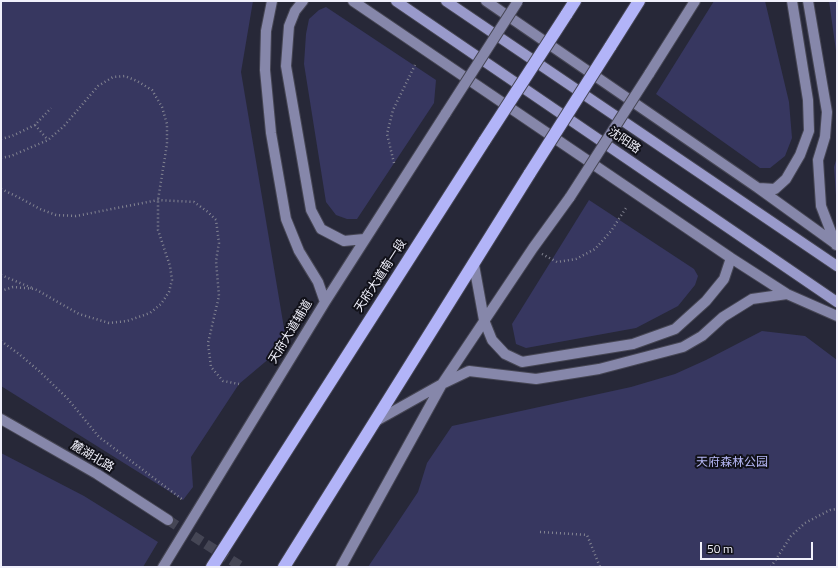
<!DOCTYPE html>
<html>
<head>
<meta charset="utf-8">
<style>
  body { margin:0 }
  #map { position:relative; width:838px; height:568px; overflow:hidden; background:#272838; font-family:"Titillium Web",sans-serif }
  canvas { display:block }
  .frame { position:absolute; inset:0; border:2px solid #f0f0fb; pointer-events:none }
  .scale { position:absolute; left:700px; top:542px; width:113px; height:18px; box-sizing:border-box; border:2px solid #f0f0fb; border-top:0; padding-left:5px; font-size:12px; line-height:14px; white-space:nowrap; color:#f0f0fb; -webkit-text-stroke:3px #111119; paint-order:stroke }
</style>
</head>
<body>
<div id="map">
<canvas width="838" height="568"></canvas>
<div class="frame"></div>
<div class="scale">50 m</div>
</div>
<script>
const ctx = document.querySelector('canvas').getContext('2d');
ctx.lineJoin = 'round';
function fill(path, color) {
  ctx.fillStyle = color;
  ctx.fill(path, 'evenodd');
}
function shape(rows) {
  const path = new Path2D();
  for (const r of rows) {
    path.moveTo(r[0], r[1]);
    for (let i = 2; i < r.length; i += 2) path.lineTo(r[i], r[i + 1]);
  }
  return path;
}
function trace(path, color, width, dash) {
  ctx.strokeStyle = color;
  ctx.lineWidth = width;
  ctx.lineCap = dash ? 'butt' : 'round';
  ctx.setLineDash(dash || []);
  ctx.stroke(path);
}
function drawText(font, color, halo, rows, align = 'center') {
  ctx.font = font + ' "Titillium Web","Noto Sans SC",sans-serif';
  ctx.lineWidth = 4;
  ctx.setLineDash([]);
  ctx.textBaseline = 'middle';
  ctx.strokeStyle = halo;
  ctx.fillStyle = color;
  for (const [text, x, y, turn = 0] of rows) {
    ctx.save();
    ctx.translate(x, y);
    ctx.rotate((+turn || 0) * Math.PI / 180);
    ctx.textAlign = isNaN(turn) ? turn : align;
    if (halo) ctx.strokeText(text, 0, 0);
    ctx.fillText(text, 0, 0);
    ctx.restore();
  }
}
fill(shape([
  [1,1,253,1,241,72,285,334,271,357,239,384,191,457,193,487,183,500,1,386],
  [714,1,765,1,789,102,792,138,785,156,770,168,760,168,656,94],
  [829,1,837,1,837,58],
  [326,7,436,80,434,103,357,219,347,219,336,215,326,202,304,64,306,34,309,19,319,10],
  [837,157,837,200,836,196,834,167],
  [589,200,694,269,698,276,695,285,678,306,636,328,526,348,516,344,512,324],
  [762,331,805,336,837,360,837,567,368,567,418,492,427,463,452,426,631,387,675,374,706,360],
  [1,453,84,496,158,542,143,567,1,567]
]), '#373760');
trace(shape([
  [168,520,242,567]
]), '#454655', 10, [10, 5]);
const secondary = shape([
  [272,1,266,31,265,70,271,133,286,219,299,251,318,282,325,302],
  [303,1,295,11,289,26,286,66,311,210,321,229,344,241,364,239],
  [353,1,731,258,787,294,837,316],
  [486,1,758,188,837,245],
  [808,1,827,112,825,137,818,160,821,206,836,245],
  [649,74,695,1],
  [759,188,775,189,786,179,800,155,809,131,808,100,792,1],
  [474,265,484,320,492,340,505,354,522,362,633,344,675,329,706,301,724,279,731,258],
  [1,419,97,474,168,520],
  [376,421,442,384,469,371,536,379,599,369,683,347,702,336,723,317,752,299,787,294],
  [163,567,325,302,446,113],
  [341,567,442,384,533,248,570,197]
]);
const primary = shape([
  [396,1,837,302],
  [446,1,837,266]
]);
const highway = shape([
  [566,15,575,1],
  [610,47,639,1],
  [212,567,485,140],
  [284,567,530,173]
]);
trace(secondary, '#464654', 12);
trace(primary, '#464654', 12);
trace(highway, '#464654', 14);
trace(shape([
  [35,125,48,140],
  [1,139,12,136,35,125,51,108],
  [1,158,11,156,48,140,64,126,98,86,113,77,125,76,137,81,152,90,162,107,167,124,167,144,158,200,158,230,170,266,172,280,169,292,161,304,150,313,127,321,109,323,79,314,35,289,13,287,1,291],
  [394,163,387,134,393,110,415,65],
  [1,189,18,197,40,209,56,215,76,216,158,200,194,202,208,212,216,220,219,243,216,261,219,296,208,343,211,367,223,381,239,384],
  [542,254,557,262,576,259,595,249,611,231,626,208],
  [1,275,32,288],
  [1,341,19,354,39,371,67,398,99,437,183,500],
  [540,532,587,535,600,567],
  [771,567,791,536,805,523,830,510,837,509]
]), '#848592', 2.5, [1, 3]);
trace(secondary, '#8687aa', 10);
trace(primary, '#999acb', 10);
trace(highway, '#b2b4f8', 12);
const secondaryBridge = shape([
  [446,113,518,1],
  [570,197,649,74]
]);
const highwayBridge = shape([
  [485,140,566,15],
  [530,173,610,47]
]);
trace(secondaryBridge, '#464654', 12, []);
trace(highwayBridge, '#464654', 14, []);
trace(secondaryBridge, '#8687aa', 10);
trace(highwayBridge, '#b2b4f8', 12);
drawText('12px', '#f0f0fb', '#111119', [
  ["沈阳路",624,141,34],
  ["天府大道南一段",381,276,-57],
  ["天府大道辅道",291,332,-59],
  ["麓湖北路",92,457,31]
]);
drawText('12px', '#b6b8f6', '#111119', [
  ["天府森林公园",732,463]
]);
</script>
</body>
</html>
